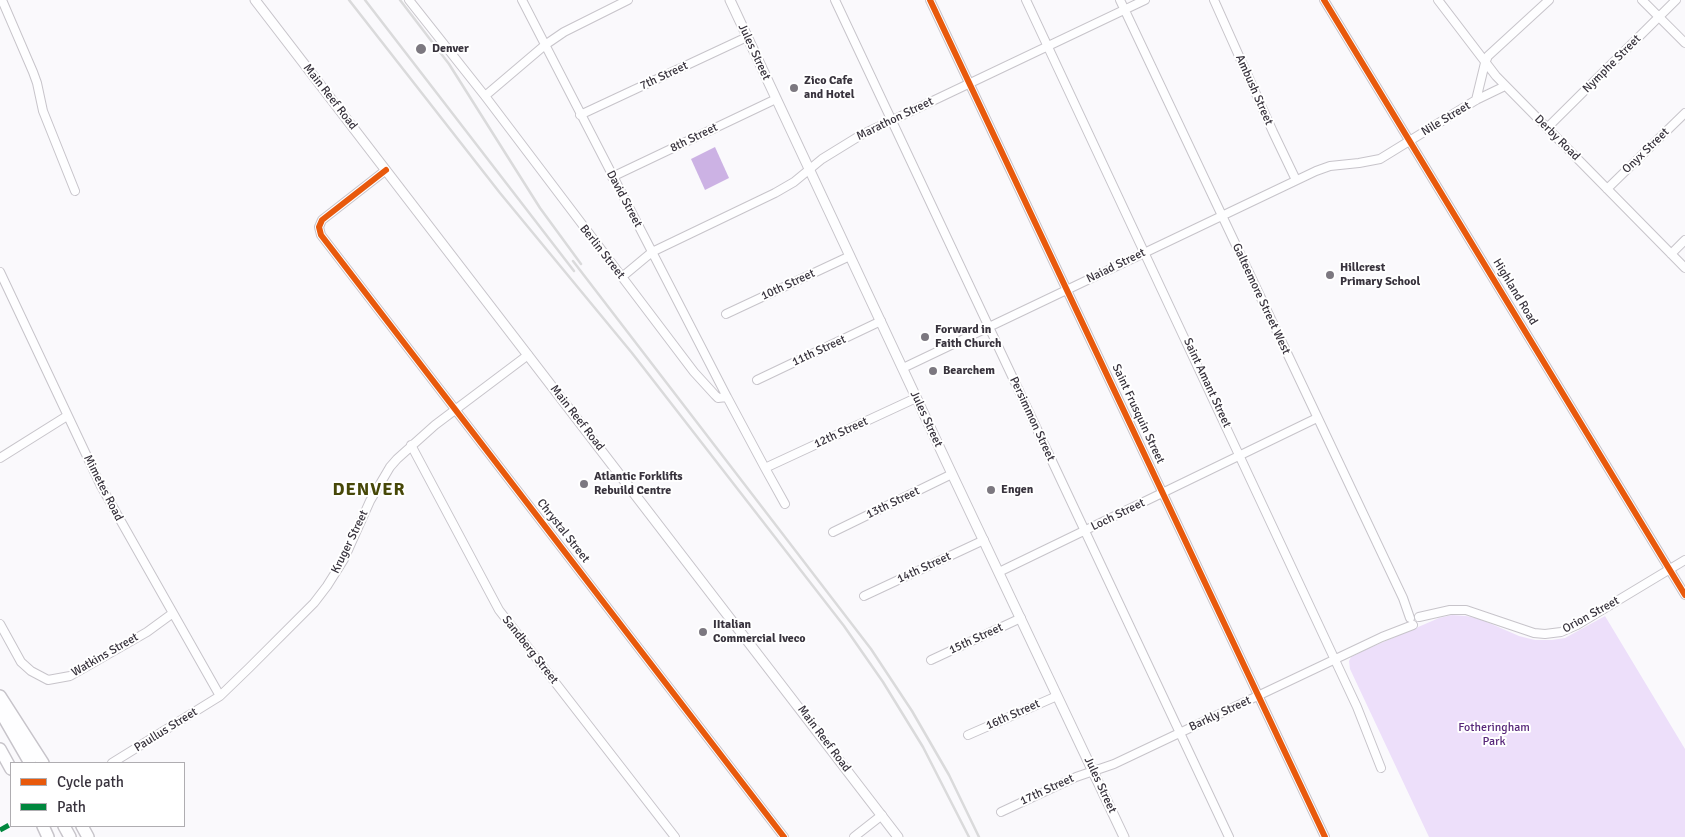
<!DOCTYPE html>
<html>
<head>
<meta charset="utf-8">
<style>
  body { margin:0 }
  #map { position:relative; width:1685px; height:837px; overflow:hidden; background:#faf9fc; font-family:Signika,sans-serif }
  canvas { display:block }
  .legend { position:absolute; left:10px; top:762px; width:175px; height:65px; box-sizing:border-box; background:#fff; border:1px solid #afadb1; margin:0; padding:6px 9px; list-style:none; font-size:15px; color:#38333d }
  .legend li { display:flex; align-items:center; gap:10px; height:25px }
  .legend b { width:25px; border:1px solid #afadb1 }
</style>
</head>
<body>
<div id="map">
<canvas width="1685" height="837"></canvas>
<ul class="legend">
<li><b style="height:6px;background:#e8590c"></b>Cycle path</li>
<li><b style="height:6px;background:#00873e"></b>Path</li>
</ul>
</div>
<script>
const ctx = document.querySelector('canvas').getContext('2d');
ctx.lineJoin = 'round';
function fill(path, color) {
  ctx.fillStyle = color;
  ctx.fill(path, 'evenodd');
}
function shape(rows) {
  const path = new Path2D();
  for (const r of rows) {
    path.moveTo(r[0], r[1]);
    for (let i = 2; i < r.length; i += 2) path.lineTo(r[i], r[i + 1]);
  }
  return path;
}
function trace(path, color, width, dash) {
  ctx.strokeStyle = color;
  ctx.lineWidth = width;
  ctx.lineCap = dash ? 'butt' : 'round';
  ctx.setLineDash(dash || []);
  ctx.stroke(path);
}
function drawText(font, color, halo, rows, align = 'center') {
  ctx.font = font + ' Signika,sans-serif';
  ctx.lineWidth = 4;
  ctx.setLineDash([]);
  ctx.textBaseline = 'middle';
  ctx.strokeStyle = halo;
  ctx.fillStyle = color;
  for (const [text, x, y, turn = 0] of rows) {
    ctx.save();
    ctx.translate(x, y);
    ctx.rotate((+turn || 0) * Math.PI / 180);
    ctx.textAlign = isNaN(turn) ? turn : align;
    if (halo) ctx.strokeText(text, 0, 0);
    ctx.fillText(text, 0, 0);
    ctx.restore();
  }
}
fill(shape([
  [1452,615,1466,616,1480,619,1519,636,1535,640,1552,640,1565,638,1605,616,1685,749,1685,837,1429,837,1350,669,1349,661,1351,657,1365,650,1439,618]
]), '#eddffa');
fill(shape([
  [715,147,729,178,705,190,691,159]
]), '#ccb2e4');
const minor = shape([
  [2,0,33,72,37,83,43,111,75,191],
  [409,0,485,96,694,372,715,395,718,398,727,397,765,468,785,504],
  [522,0,727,397],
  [835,0,1229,837],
  [930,0,1325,837],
  [1026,0,1335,660,1357,707,1381,768],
  [1120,0,1403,598,1410,618],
  [1214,0,1273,132,1296,180],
  [1324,0,1685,595],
  [1438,0,1496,76,1685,268],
  [1642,0,1685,43],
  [485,96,545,45,564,32,628,0],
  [1476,100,1485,63,1488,56,1549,0],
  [580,115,747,37],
  [1547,128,1676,0],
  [386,170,322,220,319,227,321,235,784,837],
  [612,177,776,99],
  [1607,189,1685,113],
  [1671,254,1685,240],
  [0,272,101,486,220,696],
  [622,277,652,252,775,193,794,182,822,159,861,135,1145,0],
  [726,314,850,256],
  [903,368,1316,171,1330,166,1359,163,1380,159,1476,100,1505,86],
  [757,380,881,321],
  [411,445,499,610,675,837],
  [0,458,67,416],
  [765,468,916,398],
  [833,532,952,474],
  [999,572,1317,418],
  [864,596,984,540],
  [1419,617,1450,610,1466,610,1534,633,1545,634,1561,632,1577,625,1685,560],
  [0,624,21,662,31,671,48,680,70,676,147,632,173,613],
  [931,660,1021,618],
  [968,735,1057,696],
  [112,763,220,696,249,668,314,603,327,586,344,559,370,501,390,467,397,459,435,425,528,355],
  [1001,812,1076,777,1114,764,1382,637,1413,625],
  [854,837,882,815]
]);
const major = shape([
  [255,0,898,837],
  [730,0,952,474,1124,837]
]);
const highway = shape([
  [0,696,43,763],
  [0,711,30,763],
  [0,749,11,769],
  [43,826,48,837],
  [64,826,70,837],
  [82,826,88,837]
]);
trace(minor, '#c7c4ca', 10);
trace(major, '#c7c4ca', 11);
trace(highway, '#c7c4ca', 14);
trace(minor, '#fefeff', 8);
trace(major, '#fefeff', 9);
trace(highway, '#fefeff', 11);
trace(shape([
  [349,0,500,193,632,353,844,626,883,682,923,747,969,837],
  [365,0,574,271],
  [400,0,449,64,540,208,581,264],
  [573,261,871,649,912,711,949,775,979,837]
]), '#dadadb', 2.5);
trace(shape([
  [0,830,11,824]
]), '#00873e', 5, [10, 5]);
trace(shape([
  [930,0,1325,837],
  [1324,0,1685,595],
  [386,170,322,220,319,227,321,235,784,837]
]), '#e8590c', 6);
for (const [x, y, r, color] of [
  [421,49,6,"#7c7880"],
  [794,88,5,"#7c7880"],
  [1330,275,5,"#7c7880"],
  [925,337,5,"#7c7880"],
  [933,371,5,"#7c7880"],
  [584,484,5,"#7c7880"],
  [991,490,5,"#7c7880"],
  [703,632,5,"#7c7880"]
]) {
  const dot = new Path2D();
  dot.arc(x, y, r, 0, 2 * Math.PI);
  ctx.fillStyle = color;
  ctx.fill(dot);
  trace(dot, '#fff', 2);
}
drawText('bold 12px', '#38333d', '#fff', [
  ["Denver",432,49],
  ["Zico Cafe",804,81],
  ["and Hotel",804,95],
  ["Hillcrest",1340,268],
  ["Primary School",1340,282],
  ["Forward in",935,330],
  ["Faith Church",935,344],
  ["Bearchem",943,371],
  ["Atlantic Forklifts",594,477],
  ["Rebuild Centre",594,491],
  ["Engen",1001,490],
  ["IItalian",713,625],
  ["Commercial Iveco",713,639]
], 'left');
drawText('12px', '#38333d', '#fff', [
  ["Jules Street",754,52,65],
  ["Nymphe Street",1612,64,-45],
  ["7th Street",664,76,-25],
  ["Ambush Street",1254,90,66],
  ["Main Reef Road",330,97,52],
  ["Marathon Street",895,119,-26],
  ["Nile Street",1446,119,-31],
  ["8th Street",694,138,-26],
  ["Derby Road",1557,138,45],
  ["Onyx Street",1646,151,-44],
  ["David Street",624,199,62],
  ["Berlin Street",602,252,52],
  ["Naiad Street",1116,266,-26],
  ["10th Street",788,285,-25],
  ["Highland Road",1515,292,59],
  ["Galteemore Street West",1261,299,65],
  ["11th Street",819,351,-25],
  ["Saint Amant Street",1207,383,65],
  ["Saint Frusquin Street",1138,414,65],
  ["Main Reef Road",577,418,52],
  ["Jules Street",926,419,65],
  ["Persimmon Street",1032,419,65],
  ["12th Street",841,433,-25],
  ["Mimetes Road",103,488,63],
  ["13th Street",893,503,-26],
  ["Loch Street",1118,515,-26],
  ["Chrystal Street",563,531,52],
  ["Kruger Street",350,542,-64],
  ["14th Street",924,568,-25],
  ["Orion Street",1591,615,-29],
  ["15th Street",976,639,-25],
  ["Sandberg Street",530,650,52],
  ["Watkins Street",105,655,-30],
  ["Barkly Street",1220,714,-25],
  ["16th Street",1013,715,-24],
  ["Paullus Street",166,730,-32],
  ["Main Reef Road",824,739,53],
  ["Jules Street",1100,785,65],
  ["17th Street",1047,790,-25]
]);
drawText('12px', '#572779', '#fff', [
  ["Fotheringham",1494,728],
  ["Park",1494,742]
]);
ctx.letterSpacing = '1px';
drawText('bold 18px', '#474808', '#fff', [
  ["DENVER",369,490]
]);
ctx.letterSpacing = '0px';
</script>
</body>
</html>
